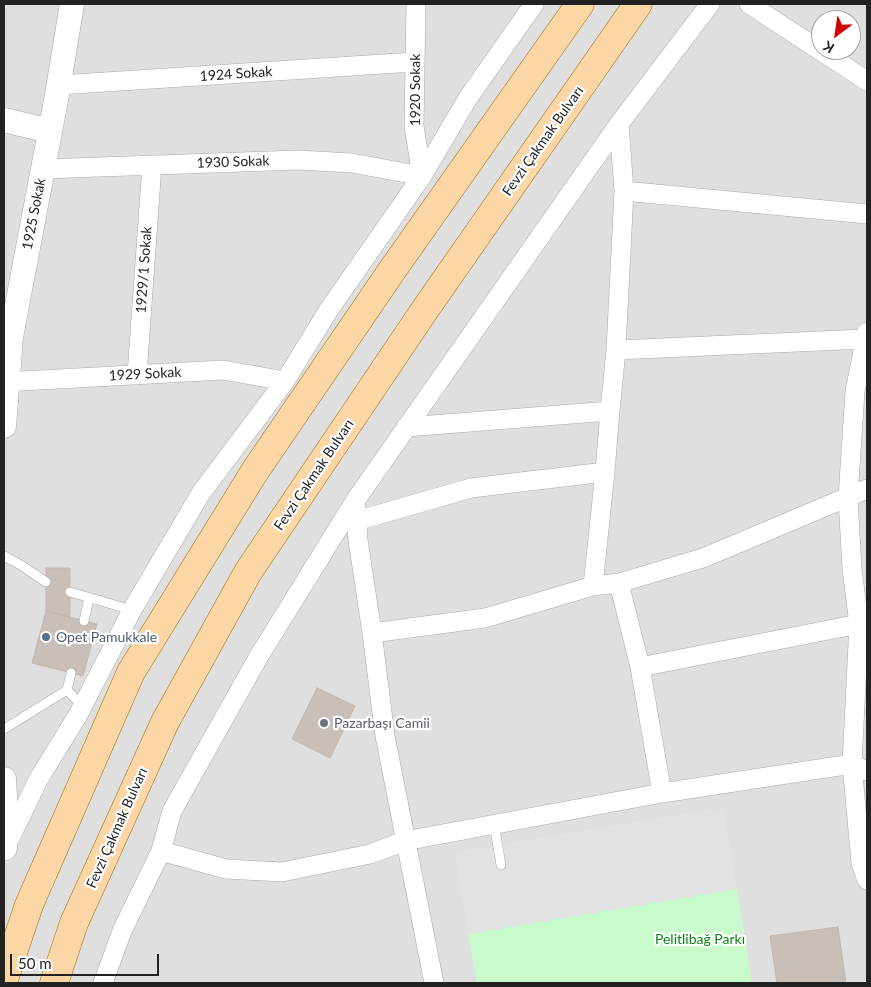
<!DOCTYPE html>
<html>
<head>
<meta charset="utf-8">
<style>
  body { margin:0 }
  #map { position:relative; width:871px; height:987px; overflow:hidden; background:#f2efe9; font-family:Lato,sans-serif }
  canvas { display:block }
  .frame { position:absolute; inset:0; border:5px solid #222; pointer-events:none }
  .north { position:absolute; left:811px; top:10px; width:50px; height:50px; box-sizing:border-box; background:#fff; border:1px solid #a7a7a7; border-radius:50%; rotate:211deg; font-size:14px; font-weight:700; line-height:20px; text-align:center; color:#222 }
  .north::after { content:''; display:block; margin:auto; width:18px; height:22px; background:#d40000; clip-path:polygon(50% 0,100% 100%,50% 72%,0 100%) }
  .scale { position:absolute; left:10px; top:954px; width:149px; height:22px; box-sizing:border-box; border:2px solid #222; border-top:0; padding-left:6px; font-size:15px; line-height:18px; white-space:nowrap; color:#222; -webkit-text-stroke:4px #fff; paint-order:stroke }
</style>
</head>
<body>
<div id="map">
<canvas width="871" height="987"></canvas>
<div class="frame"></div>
<div class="north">K</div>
<div class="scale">50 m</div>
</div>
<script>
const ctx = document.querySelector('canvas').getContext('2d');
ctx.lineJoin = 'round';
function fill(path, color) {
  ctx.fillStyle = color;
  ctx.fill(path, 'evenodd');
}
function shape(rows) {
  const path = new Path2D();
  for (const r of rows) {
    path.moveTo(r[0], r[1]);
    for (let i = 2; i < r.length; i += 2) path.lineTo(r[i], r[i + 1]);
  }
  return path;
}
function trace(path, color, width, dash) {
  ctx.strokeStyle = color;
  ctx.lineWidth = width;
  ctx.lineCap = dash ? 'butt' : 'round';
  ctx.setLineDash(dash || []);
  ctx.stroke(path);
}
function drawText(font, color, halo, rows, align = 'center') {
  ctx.font = font + ' Lato,sans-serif';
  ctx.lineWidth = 4.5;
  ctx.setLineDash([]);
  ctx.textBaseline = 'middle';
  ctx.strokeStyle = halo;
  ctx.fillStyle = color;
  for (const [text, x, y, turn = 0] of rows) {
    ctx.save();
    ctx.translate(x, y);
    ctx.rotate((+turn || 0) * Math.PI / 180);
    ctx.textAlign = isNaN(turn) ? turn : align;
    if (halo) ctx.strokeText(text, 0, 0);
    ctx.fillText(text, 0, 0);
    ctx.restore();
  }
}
fill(shape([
  [4,4,867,4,867,983,4,983],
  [821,20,851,20,851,50,821,50]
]), '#e0dfdf');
fill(shape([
  [737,889,752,983,477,983,468,934]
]), '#c8facc');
fill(shape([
  [723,808,737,889,468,934,455,852]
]), '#e2e2e2');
const building = shape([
  [46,568,70,568,70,617,46,611,46,568],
  [46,611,97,624,83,676,32,663,46,611],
  [317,688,355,706,330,758,292,739,317,688],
  [838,927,846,983,777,983,770,936,838,927]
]);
fill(building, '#c7bfb8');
trace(building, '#c4b6ab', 1);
const service = shape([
  [4,556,21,565,46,582],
  [70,592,132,610],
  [84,621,89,598],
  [67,690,82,706],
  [4,729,67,690,71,673],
  [494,824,501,865]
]);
const minor = shape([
  [749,4,867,81],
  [59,85,414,62],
  [43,169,298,160,352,163,422,176,414,126,416,4],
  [624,191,867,214],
  [867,332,855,391,848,498,852,569,859,624,852,764,861,863,867,880],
  [616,350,865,339],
  [137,375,152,165],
  [4,382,223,370,285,381],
  [406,427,610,411],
  [355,501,358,540,372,633,385,736,434,983],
  [356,521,471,488,605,472],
  [619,583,640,667,662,793],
  [593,586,605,472,610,411,616,350,624,191,619,124],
  [372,633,485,618,593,586,619,583,703,558,867,489],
  [640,667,859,624],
  [7,844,38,780,78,715,132,610,201,493,285,381,328,311,422,176,468,98,534,4],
  [161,851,226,869,282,872,370,854,405,841,662,793,852,764,867,771],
  [103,983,122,931,161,851,172,811,259,656,355,501,619,124,710,4]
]);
const tertiary = shape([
  [4,120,50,131],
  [4,426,11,337,57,95,72,4],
  [4,779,6,815,5,848]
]);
const primary = shape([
  [4,979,29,905,131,672,255,471,393,269,580,4],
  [54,983,74,923,165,722,248,572,424,311,638,4]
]);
trace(service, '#a9a9a9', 10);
trace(minor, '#a9a9a9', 20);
trace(tertiary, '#a9a9a9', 25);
trace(primary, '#a06b00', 29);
trace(service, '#fff', 9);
trace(minor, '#fff', 19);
trace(tertiary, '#fff', 24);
trace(primary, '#fcd6a4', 28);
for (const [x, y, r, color] of [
  [46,637,5,"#5c6f8a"],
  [324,723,5,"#6b7280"]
]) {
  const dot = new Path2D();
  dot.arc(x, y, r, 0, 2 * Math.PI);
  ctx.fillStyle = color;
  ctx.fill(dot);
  trace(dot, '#fff', 2);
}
drawText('14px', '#222', '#fff', [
  ["1924 Sokak",236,74,-4],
  ["1920 Sokak",415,90,-90],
  ["Fevzi Çakmak Bulvarı",543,141,-55],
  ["1930 Sokak",233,162,-2],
  ["1925 Sokak",34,214,-79],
  ["1929/1 Sokak",144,270,-86],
  ["1929 Sokak",145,374,-3],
  ["Fevzi Çakmak Bulvarı",314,475,-56],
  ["Fevzi Çakmak Bulvarı",117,828,-66]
]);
drawText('14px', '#4e5e75', '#fff', [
  ["Opet Pamukkale",56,637]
], 'left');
drawText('14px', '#5b616d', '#fff', [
  ["Pazarbaşı Camii",334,723]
], 'left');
drawText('14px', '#0c8416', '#fff', [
  ["Pelitlibağ Parkı",700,939]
]);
</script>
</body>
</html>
